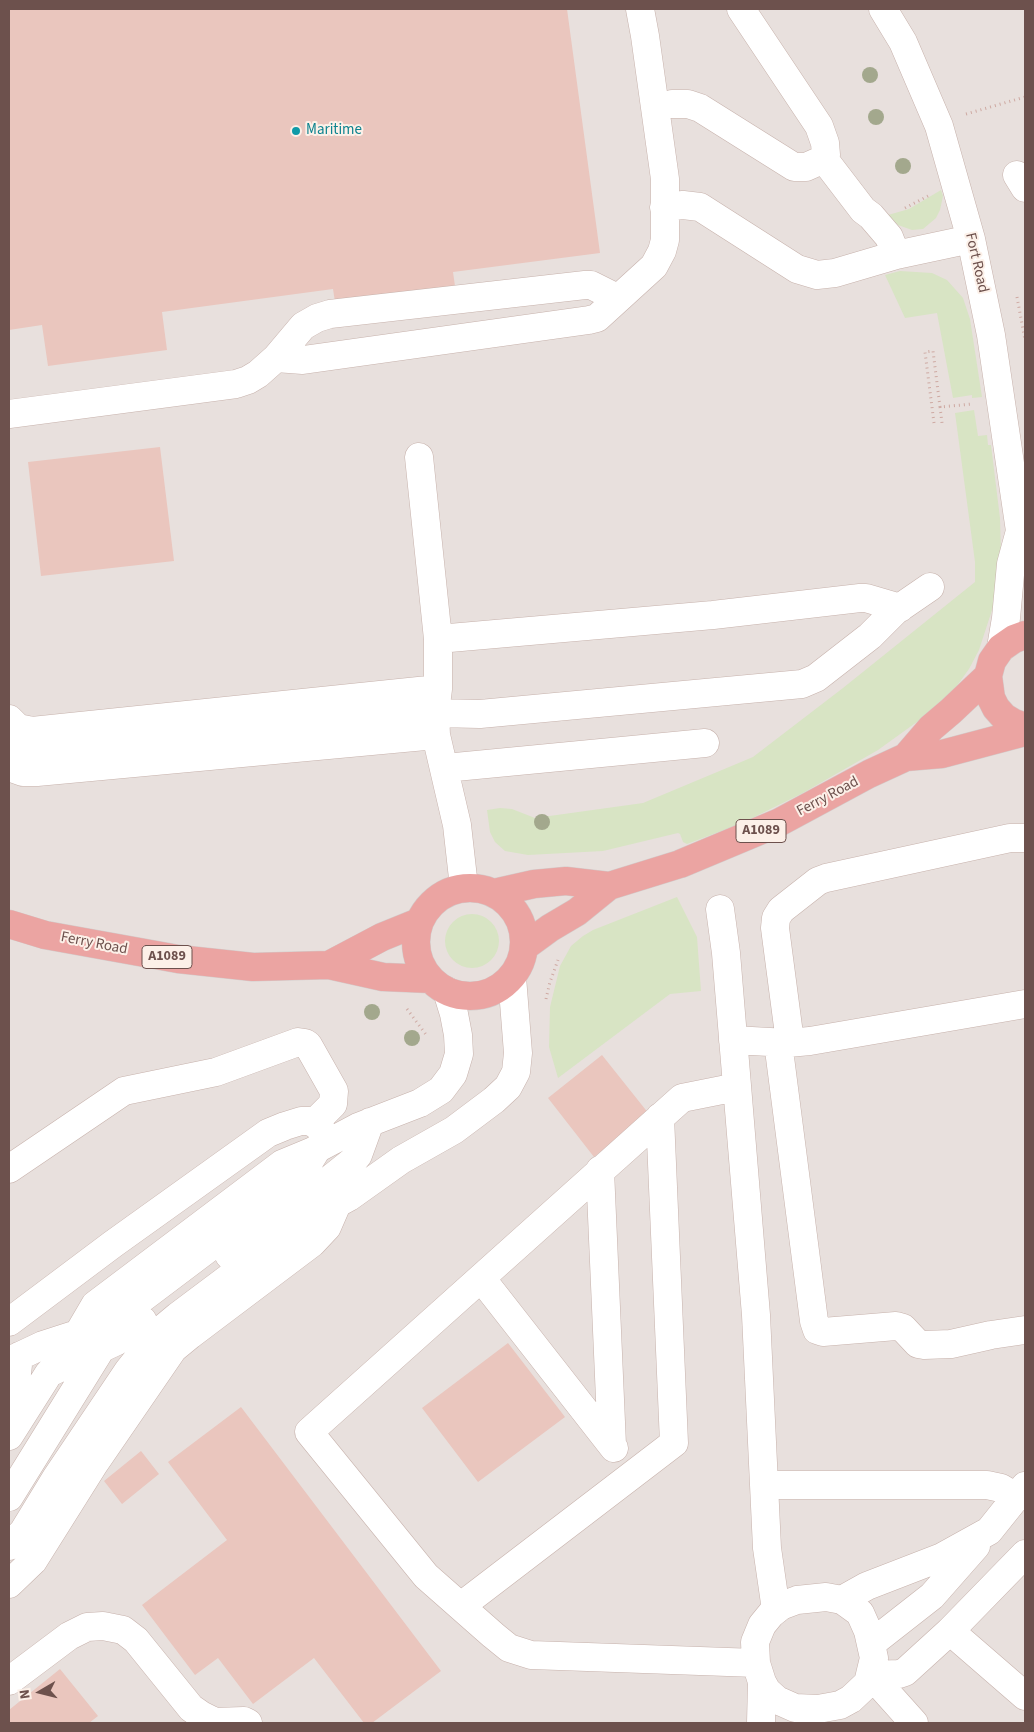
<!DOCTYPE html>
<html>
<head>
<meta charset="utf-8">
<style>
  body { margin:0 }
  #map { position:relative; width:1034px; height:1732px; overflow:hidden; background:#f8ebe3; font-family:"Source Sans 3",sans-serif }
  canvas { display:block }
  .frame { position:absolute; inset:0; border:10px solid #6d514d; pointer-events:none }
  .north { position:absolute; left:15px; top:1667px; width:50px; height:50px; -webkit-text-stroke:4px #fcf0e8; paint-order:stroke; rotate:262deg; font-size:14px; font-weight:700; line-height:20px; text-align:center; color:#6d514d }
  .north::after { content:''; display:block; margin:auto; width:18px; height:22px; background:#6d514d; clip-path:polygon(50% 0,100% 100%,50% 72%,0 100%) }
</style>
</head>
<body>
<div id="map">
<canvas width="1034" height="1732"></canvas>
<div class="frame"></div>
<div class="north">N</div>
</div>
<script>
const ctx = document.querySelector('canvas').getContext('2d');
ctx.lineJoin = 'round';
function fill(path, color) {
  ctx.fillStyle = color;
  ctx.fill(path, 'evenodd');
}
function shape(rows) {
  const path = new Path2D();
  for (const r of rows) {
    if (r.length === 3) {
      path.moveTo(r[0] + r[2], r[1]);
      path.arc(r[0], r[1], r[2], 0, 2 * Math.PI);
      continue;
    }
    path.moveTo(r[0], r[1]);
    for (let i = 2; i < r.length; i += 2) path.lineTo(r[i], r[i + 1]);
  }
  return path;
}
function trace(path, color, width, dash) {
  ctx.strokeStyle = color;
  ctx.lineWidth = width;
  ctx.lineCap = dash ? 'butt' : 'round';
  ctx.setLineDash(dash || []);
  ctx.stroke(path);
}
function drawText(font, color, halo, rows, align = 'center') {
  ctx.font = font + ' "Source Sans 3",sans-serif';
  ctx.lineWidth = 4;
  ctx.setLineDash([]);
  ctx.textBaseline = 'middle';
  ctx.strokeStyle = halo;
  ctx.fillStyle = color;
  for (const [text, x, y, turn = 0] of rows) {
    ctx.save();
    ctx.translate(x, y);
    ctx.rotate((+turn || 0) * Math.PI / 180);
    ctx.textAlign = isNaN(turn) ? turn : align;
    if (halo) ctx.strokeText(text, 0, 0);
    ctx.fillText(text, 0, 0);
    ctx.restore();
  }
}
fill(shape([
  [9,9,1025,9,1025,1723,9,1723]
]), '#e8e0dd');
fill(shape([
  [941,190,943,196,940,210,936,218,923,229,912,230,898,225,888,215,909,209],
  [900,271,932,273,947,280,963,298,970,319,982,397,972,398,972,395,953,398,937,313,905,318,885,275],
  [974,410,978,436,987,435,988,445,991,445,1000,518,1001,555,994,604,979,650,969,669,956,687,946,697,921,719,878,750,801,794,740,824,687,844,683,842,680,834,678,833,603,851,528,855,505,851,495,842,490,832,487,810,500,808,512,809,535,818,643,803,753,757,843,688,975,582,975,562,955,413],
  [677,897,697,937,701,991,670,994,558,1078,549,1047,550,1007,560,966,571,946,583,936,593,930],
  [472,941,27]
]), '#d8e4c4');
fill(shape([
  [9,9,567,9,600,253,453,272,455,286,335,302,333,289,162,312,167,350,48,366,42,325,9,330],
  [160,447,174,561,41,576,28,462],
  [602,1055,649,1114,594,1157,548,1098],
  [508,1343,565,1417,478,1482,422,1408],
  [241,1407,441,1671,372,1723,364,1723,314,1658,253,1704,218,1658,195,1675,142,1605,227,1540,168,1462],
  [141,1451,159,1474,122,1504,104,1481],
  [60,1669,98,1716,89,1723,9,1723,9,1710]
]), '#eac6be');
const minor = shape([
  [741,9,819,126,825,143,826,155,824,159,863,210,871,216,889,237,896,255],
  [883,9,903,42,939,126,971,239,991,335,1020,531,1025,543],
  [672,104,688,104,700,108,794,167,806,167,824,159],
  [1017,175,1025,188],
  [664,207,683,205,700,207,797,269,817,275,835,273,896,255,971,239],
  [276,358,303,326,317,318,330,314,585,285,591,285,617,298],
  [9,414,236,384,248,380,258,374,276,358,303,360,589,320,597,318,654,266,662,251,665,240,665,179,645,36,640,9],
  [419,457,438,639,438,689,435,713,436,735,457,825,464,887],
  [438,639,713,615,860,598,866,598,900,608],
  [1001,648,1006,618,1011,564,1020,531],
  [9,719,18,728,32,731,438,689],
  [9,744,14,747,26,750,52,750,435,713,480,714,802,684,816,678,870,636,895,611,930,587],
  [9,767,23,772,37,772,436,735],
  [445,768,705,743],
  [720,909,726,953,756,1315,767,1548,776,1610],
  [733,1040,788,1043,810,1041,1025,1004],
  [778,1042,814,1321,817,1330,823,1332,896,1326,903,1328,918,1344,924,1345,951,1344,991,1335,1025,1330],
  [790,1042,775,928,776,918,781,910,818,881,826,878,1010,838,1025,838],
  [737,1087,682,1098,309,1432,426,1576,493,1635,509,1648,531,1655,756,1663],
  [9,1169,124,1091,216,1072,298,1042,305,1043,308,1045,334,1091,333,1104,314,1123],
  [600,1170,612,1445],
  [326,1199,329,1180,354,1160,358,1155,370,1122],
  [229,1255,328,1181],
  [481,1278,614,1448],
  [9,1322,113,1244,268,1133,285,1126,301,1121,309,1121,317,1125,325,1135],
  [78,1334,95,1305,282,1164,311,1152,358,1127,420,1103,441,1090,453,1074,459,1054,458,1035,454,1014,447,991],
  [9,1361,43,1345,108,1324,267,1204,301,1175,317,1149],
  [13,1408,19,1356],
  [9,1436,49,1373,117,1341,143,1321],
  [765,1485,987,1485,1001,1488,1016,1497],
  [9,1497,102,1347],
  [9,1546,23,1532,56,1478,128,1371,160,1331,178,1316,262,1253,318,1214,349,1197,401,1160,454,1130,494,1100,508,1087,516,1072,518,1053,512,977],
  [9,1584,33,1561,94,1464,173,1349,190,1335,312,1243,327,1227,337,1204],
  [842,1600,867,1586,942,1557,989,1531,1025,1486],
  [461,1606,674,1443,660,1117],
  [950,1631,1025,1696],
  [872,1643,932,1596,976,1546],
  [871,1675,899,1674,905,1672,950,1631,1025,1554],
  [871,1675,914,1723],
  [9,1681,69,1636,87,1627,103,1626,123,1630,136,1640,191,1708,201,1715,215,1722,244,1721,248,1723],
  [761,1723,762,1682,756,1663,755,1642,762,1625,771,1614,781,1606,797,1600,826,1597,842,1600,860,1613,868,1631,874,1658,868,1683,851,1699,840,1705,818,1709,795,1708,777,1700,767,1691,762,1682]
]);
const highway = shape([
  [1025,635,1014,639,1001,648,992,661,988,676,991,698,996,708,1004,717,1014,723,1025,727],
  [906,757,931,728,951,711,988,676],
  [470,942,54],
  [494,893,534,884,566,881,609,886,680,864,778,823,869,774,906,757,942,754,1025,732],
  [9,924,45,935,178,959,253,967,329,965,383,977,430,979],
  [524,947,550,928,577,912,609,886],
  [329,965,382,937,419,922]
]);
trace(minor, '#c7b2ac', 29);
trace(highway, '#d3cbca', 29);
trace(shape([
  [966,114,1025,97],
  [905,208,928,196],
  [1017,297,1025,340],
  [940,407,942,423],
  [934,423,925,352,933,351,940,407,972,404],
  [546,999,550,982,558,960],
  [407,1009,427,1036]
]), '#cea9a2', 3, [1, 4]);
trace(minor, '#fff', 28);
trace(highway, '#eba4a2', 28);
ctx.fillStyle = '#a3a88d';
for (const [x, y] of [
  [870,75],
  [876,117],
  [903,166],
  [542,822],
  [372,1012],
  [412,1038]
]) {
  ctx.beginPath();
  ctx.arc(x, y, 8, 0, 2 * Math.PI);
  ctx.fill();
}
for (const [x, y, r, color] of [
  [296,131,5,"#0f9aa8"]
]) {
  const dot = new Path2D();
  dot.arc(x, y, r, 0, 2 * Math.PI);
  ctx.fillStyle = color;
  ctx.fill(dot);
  trace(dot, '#fcf0e8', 2);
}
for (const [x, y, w] of [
  [761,831,50],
  [167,957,50]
]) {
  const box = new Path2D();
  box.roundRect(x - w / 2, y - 11.5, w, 23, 4);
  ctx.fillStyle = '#fcf0e8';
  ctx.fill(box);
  trace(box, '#6d514d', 1);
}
drawText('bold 14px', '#6d514d', null, [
  ["A1089",761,831],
  ["A1089",167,957]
]);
drawText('15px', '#0d838f', '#fcf0e8', [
  ["Maritime",306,131]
], 'left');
drawText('15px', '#6d514d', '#fcf0e8', [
  ["Fort Road",976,263,77],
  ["Ferry Road",828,797,-28],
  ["Ferry Road",94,944,11]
]);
</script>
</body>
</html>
